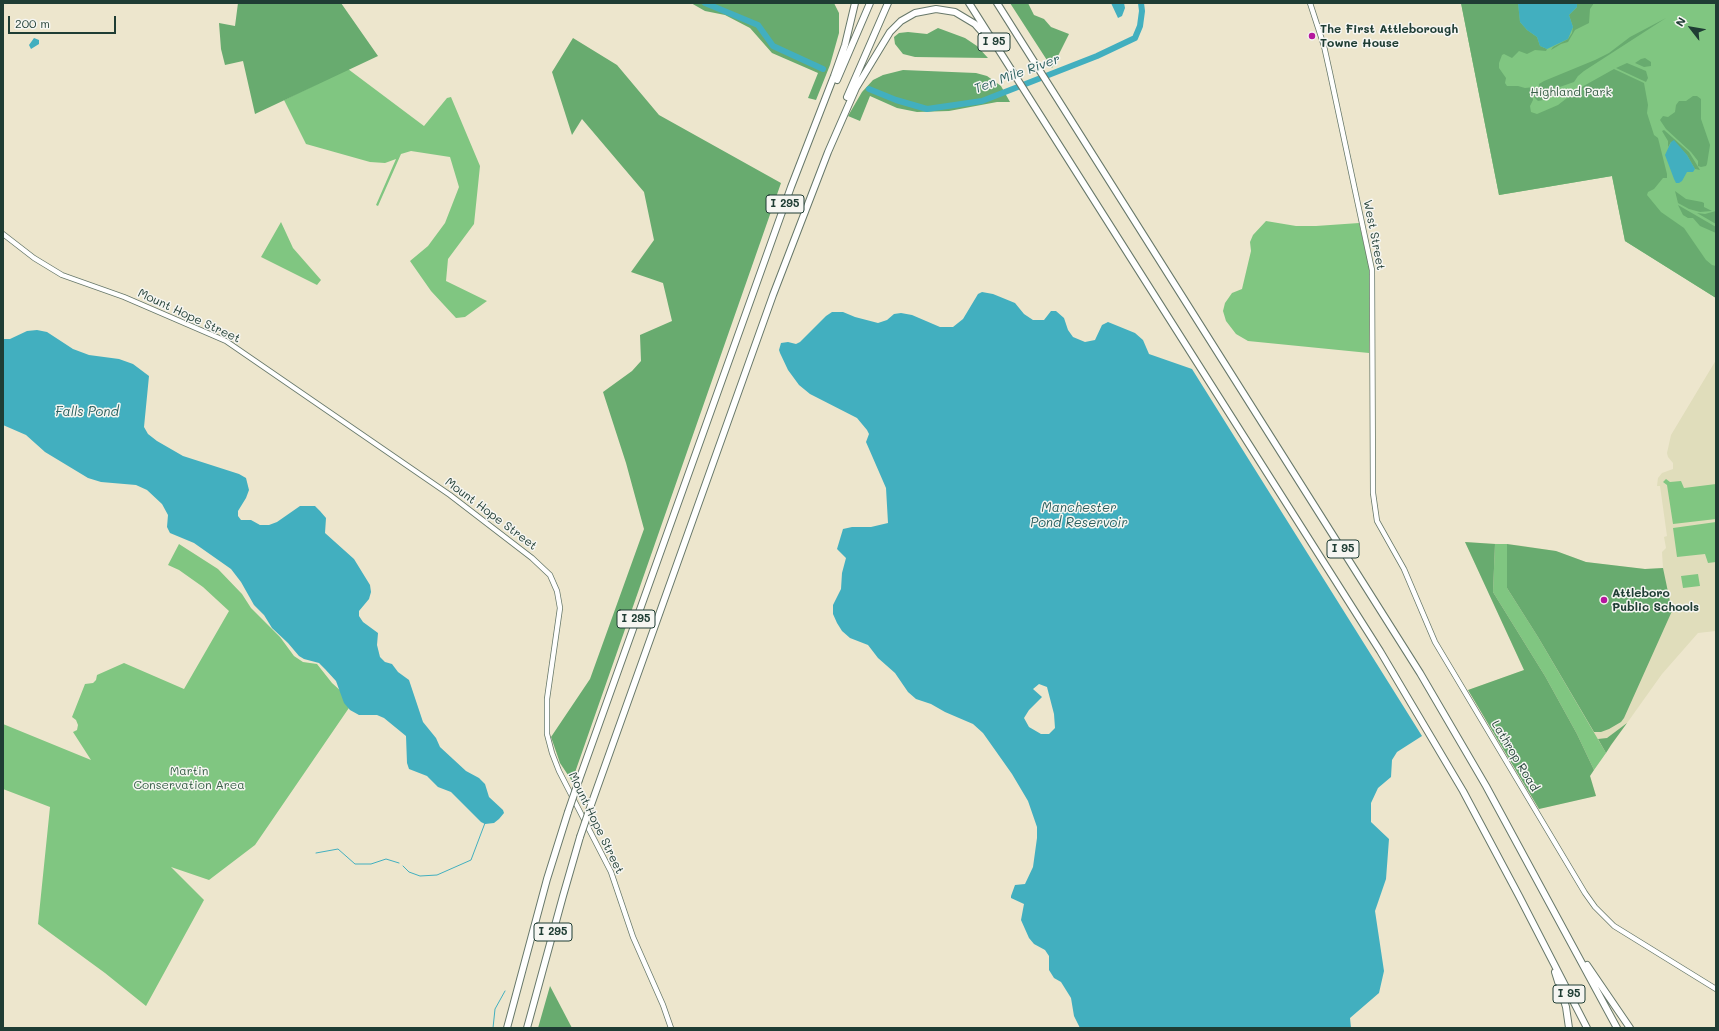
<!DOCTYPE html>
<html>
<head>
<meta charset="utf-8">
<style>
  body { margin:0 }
  #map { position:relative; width:1719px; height:1031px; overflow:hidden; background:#ede6cd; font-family:Mali,sans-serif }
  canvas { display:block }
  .frame { position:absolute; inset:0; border:4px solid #1f3d34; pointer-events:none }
  .north { position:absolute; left:1671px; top:8px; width:40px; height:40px; -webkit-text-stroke:3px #f6f6f2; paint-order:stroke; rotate:301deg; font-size:11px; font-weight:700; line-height:16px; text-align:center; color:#1f3d34 }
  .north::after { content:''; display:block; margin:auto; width:14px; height:18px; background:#1f3d34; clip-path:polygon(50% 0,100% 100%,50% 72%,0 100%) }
  .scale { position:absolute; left:8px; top:16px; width:108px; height:18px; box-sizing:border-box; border:2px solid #1f3d34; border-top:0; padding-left:5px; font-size:12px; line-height:14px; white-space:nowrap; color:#1f3d34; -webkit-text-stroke:3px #f6f6f2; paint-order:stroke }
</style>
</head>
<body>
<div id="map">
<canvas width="1719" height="1031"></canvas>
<div class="frame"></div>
<div class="north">N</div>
<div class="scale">200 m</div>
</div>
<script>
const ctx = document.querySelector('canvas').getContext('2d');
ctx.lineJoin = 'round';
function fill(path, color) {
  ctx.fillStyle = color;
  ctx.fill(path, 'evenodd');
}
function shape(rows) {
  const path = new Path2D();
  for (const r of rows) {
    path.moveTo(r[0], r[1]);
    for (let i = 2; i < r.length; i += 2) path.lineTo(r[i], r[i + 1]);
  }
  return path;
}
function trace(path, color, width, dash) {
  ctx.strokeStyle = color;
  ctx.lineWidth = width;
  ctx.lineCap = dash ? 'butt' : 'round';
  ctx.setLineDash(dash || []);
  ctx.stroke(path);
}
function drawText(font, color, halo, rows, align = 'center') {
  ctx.font = font + ' Mali,sans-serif';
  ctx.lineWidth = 3;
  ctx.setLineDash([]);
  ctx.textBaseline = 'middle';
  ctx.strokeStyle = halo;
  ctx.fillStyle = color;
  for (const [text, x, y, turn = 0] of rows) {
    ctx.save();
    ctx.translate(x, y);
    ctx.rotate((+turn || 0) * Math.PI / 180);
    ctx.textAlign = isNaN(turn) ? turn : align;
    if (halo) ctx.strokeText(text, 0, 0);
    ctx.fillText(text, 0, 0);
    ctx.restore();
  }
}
fill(shape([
  [1716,360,1716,631,1698,633,1662,674,1590,775,1596,796,1539,809,1468,690,1524,670,1465,542,1517,545,1556,551,1586,562,1645,569,1663,568,1662,552,1666,548,1664,537,1667,536,1660,486,1657,486,1658,478,1662,473,1673,469,1673,463,1668,457,1667,453,1671,435]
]), '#e0ddbb');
fill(shape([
  [1461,3,1716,3,1716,298,1625,241,1612,176,1499,195],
  [348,69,424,126,447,98,451,97,480,166,474,224,448,259,446,281,487,301,465,317,456,318,431,291,410,261,428,246,445,223,459,187,450,157,411,151,401,154,378,206,376,205,396,159,385,163,370,162,306,144,284,100],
  [1266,221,1296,226,1316,226,1359,223,1369,266,1369,353,1248,341,1236,334,1226,321,1223,311,1225,303,1232,293,1242,289,1251,251,1250,242,1253,235],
  [281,222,293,248,321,280,317,285,261,257],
  [1666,479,1670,482,1681,481,1684,488,1716,484,1716,519,1673,524,1667,485,1663,482],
  [1716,522,1716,562,1708,563,1705,554,1677,557,1673,528],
  [179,544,218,569,242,594,251,608,280,637,294,656,303,662,317,664,332,683,353,702,255,845,209,880,171,867,204,900,146,1006,105,973,38,924,50,807,3,789,3,724,91,760,73,732,77,730,78,725,76,720,72,717,85,684,93,683,96,680,97,675,124,663,184,689,229,611,203,587,179,570,168,565],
  [1495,544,1507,544,1507,588,1538,637,1606,753,1594,770,1577,734,1545,676,1493,592],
  [1698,574,1700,586,1683,588,1681,576]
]), '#80c681');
fill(shape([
  [238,3,341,3,378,56,255,114,243,61,225,65,221,49,219,23,235,26],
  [691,3,834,3,839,13,839,33,830,65,816,100,808,98,818,73,772,53,750,28,725,15,705,11],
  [1010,3,1028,3,1034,15,1044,19,1051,27,1069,34,1052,68],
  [1461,3,1518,3,1520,22,1527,30,1537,37,1540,46,1547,49,1546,51,1535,50,1527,54,1519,51,1512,58,1504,54,1502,55,1499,63,1499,68,1506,78,1505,83,1507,86,1518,86,1525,88,1534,87,1532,93,1533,100,1530,106,1531,112,1537,114,1558,105,1580,88,1614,69,1644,83,1648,105,1647,113,1654,135,1658,138,1667,174,1667,178,1663,178,1654,189,1648,192,1647,195,1661,212,1684,228,1706,260,1712,265,1716,266,1716,298,1625,241,1612,176,1499,195],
  [1577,3,1594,3,1590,9,1589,23,1575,30,1568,42,1561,44,1551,50,1553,47,1568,39,1572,33,1573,27,1569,15,1577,7],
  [1666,18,1584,71,1578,76,1574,82,1554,89,1543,100,1538,101,1534,97,1535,90,1539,87,1539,84,1544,81,1595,60,1609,53,1630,37],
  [938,28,965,38,977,46,988,58,915,57,903,54,895,44,894,37,899,33,908,32,927,34],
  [573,38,617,65,659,115,781,183,572,781,560,763,551,737,590,679,644,529,626,463,603,392,632,371,641,361,640,335,672,321,663,283,631,272,654,240,644,192,582,119,572,135,552,72],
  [1645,58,1651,62,1651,66,1644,67,1635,63,1641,59],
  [1627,63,1646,71,1648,78,1646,82,1616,68],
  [903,70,976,73,987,76,1001,86,1010,102,997,102,949,111,917,112,897,108,870,96,860,121,848,116,862,92,873,80,883,75],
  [1693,96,1697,96,1701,99,1701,119,1710,145,1707,164,1706,166,1701,167,1698,166,1698,161,1691,152,1666,129,1660,120,1663,116,1668,117,1675,112,1676,105,1679,101,1686,101],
  [1664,130,1689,152,1700,170,1695,169,1687,155,1675,143,1671,142,1668,147,1668,141,1662,131],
  [1675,191,1686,199,1702,202,1704,203,1704,207,1712,211,1700,212,1689,209,1678,203],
  [1678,205,1716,227,1716,233,1700,226,1693,218,1688,218,1683,215],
  [1716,211,1716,224,1697,213,1705,214],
  [1465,542,1495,544,1493,592,1545,676,1577,734,1594,770,1590,776,1596,796,1539,809,1468,690,1524,670],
  [1507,544,1556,551,1586,562,1645,569,1663,568,1672,611,1624,718,1621,722,1609,729,1601,732,1594,732,1538,637,1507,588],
  [1627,723,1611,745,1606,753,1598,739,1607,738],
  [550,986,572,1028,538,1028]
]), '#68ab6f');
fill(shape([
  [1111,3,1124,3,1125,8,1122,16,1118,18],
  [1518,3,1577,3,1577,7,1569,15,1573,27,1568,39,1547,49,1540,46,1537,37,1527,30,1520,22],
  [34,38,39,40,39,44,31,49,29,45],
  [1674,140,1687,155,1695,169,1693,172,1687,172,1682,181,1679,183,1676,183,1674,179,1665,155,1671,142],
  [982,292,993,294,1015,303,1024,314,1033,320,1044,320,1051,311,1056,311,1064,318,1068,330,1073,337,1085,342,1095,340,1102,325,1108,322,1135,333,1143,340,1149,354,1192,369,1422,736,1397,752,1392,760,1391,777,1378,788,1371,803,1371,822,1389,839,1386,879,1375,911,1384,971,1379,993,1350,1018,1351,1028,1080,1028,1074,1016,1071,998,1061,982,1054,978,1049,970,1049,956,1045,950,1034,944,1029,938,1021,920,1024,904,1011,898,1011,896,1015,885,1025,884,1033,867,1037,838,1037,827,1028,801,1012,774,983,733,973,724,945,712,931,704,916,699,908,692,895,673,878,658,868,645,850,638,842,631,837,623,833,614,833,605,841,589,842,573,846,558,837,549,843,529,852,527,871,527,888,523,886,488,866,442,869,434,867,430,857,418,810,394,799,385,788,370,780,353,779,350,781,343,788,342,796,344,800,342,826,316,832,312,843,312,855,317,878,323,887,320,894,314,901,313,912,315,940,327,953,327,963,319,978,294],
  [1039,684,1047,687,1054,714,1055,728,1049,734,1041,734,1029,727,1024,718,1029,710,1042,697,1033,689],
  [37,330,47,332,73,349,89,355,119,359,133,364,149,376,144,427,148,434,157,441,183,456,239,474,246,478,249,490,246,498,238,511,238,516,241,520,251,520,260,525,269,525,277,522,300,506,315,506,320,511,326,518,325,533,354,559,370,585,371,592,369,599,359,611,359,616,363,622,378,633,377,645,380,657,385,662,392,664,398,672,409,680,423,722,436,738,440,747,466,771,479,778,485,784,489,797,503,810,504,813,499,819,494,823,485,824,481,822,451,792,438,787,427,776,409,769,407,763,406,736,384,718,377,715,359,715,350,710,344,703,336,681,325,669,319,663,304,659,299,656,288,643,272,628,264,615,254,605,241,582,231,569,194,543,170,533,167,527,168,515,162,504,147,490,136,485,101,482,88,478,45,452,26,435,3,425,3,339,10,339,27,331]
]), '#42afbf');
trace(shape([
  [316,853,338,849,355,864,371,864,386,859,399,863],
  [403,866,409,872,420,876,437,875,471,860,485,823],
  [493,1028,495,1009,505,991]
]), '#42afbf', 1);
trace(shape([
  [705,3,758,25,773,46,823,69],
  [869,89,896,100,927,109,982,101,1097,56,1135,38,1140,26,1142,11,1141,3]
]), '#42afbf', 6);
const secondary = shape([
  [1310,3,1324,46,1330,73,1372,270,1373,493,1377,521,1404,569,1435,642,1585,893,1595,907,1614,926,1716,989],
  [3,234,34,258,62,275,124,297,226,341,450,495,532,558,550,575,557,591,560,608,547,699,547,734,552,753,559,771,611,872,633,937,663,1005,671,1028]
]);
const highway = shape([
  [969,3,1380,651,1463,791,1519,896,1587,1028],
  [997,3,1420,673,1486,786,1617,1028],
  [837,80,870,3],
  [847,97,888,3],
  [579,780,791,187,834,76,845,45,855,3],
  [591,805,773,295,828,152,856,88,890,32,901,21,915,13,936,9,955,12,975,24,990,41],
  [1587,965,1630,1028],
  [1555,972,1566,1007,1569,1028],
  [507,1028,547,879,568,812],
  [527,1028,563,896,580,837]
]);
trace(secondary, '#67786a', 6);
trace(highway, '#67786a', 8);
trace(secondary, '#fff', 4.5);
trace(highway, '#fff', 6);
const highwayBridge = shape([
  [568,812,579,780],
  [580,837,591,805]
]);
trace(highwayBridge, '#67786a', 8, []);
trace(highwayBridge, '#fff', 6);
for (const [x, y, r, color] of [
  [1312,36,4,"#b5179e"],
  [1604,600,4,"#b5179e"]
]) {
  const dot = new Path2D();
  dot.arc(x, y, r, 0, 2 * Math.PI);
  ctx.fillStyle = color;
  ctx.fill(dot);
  trace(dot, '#f6f6f2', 1.5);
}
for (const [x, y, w] of [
  [994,42,32],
  [785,204,38],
  [1343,549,32],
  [636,619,38],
  [553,932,38],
  [1569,994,32]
]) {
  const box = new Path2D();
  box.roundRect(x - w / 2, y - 9, w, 18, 3);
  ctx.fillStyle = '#f6f6f2';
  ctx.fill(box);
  trace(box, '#1f3d34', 1);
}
drawText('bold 11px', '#1f3d34', null, [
  ["I 95",994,42],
  ["I 295",785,204],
  ["I 95",1343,549],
  ["I 295",636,619],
  ["I 295",553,932],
  ["I 95",1569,994]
]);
drawText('bold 12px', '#1f3d34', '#f6f6f2', [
  ["The First Attleborough",1320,29],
  ["Towne House",1320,43],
  ["Attleboro",1612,593],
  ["Public Schools",1612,607]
], 'left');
drawText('12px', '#375f47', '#f6f6f2', [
  ["Highland Park",1571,92],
  ["Martin",189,771],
  ["Conservation Area",189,785]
]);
drawText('12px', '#1f3d34', '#f6f6f2', [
  ["West Street",1374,235,79],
  ["Mount Hope Street",189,316,25],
  ["Mount Hope Street",491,514,37],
  ["Lathrop Road",1515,756,59],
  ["Mount Hope Street",596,823,64]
]);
drawText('italic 13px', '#2a5f5e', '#f6f6f2', [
  ["Ten Mile River",1017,74,-20],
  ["Falls Pond",87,412],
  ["Manchester",1079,508],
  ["Pond Reservoir",1079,523]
]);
</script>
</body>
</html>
